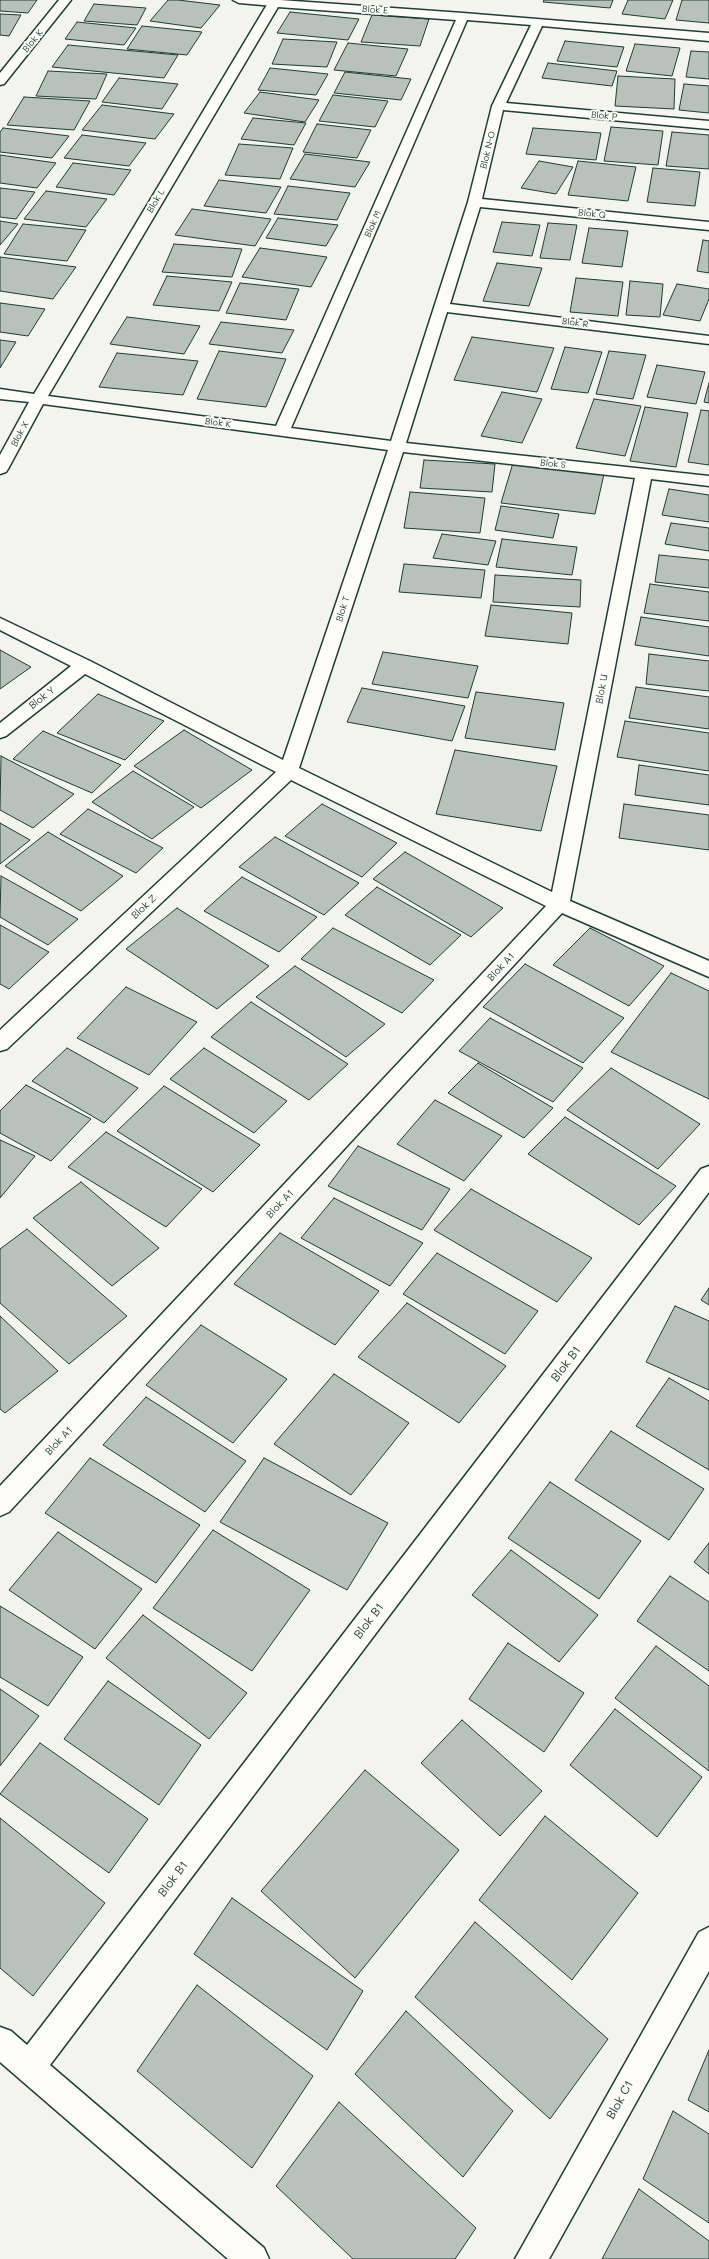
<!DOCTYPE html>
<html>
<head>
<meta charset="utf-8">
<style>
  body { margin:0 }
  canvas { display:block; background:#f4f4ef }
</style>
</head>
<body>
<canvas width="709" height="2259"></canvas>
<script>
const ctx = document.querySelector('canvas').getContext('2d');
ctx.lineJoin = 'round';
function fill(path, color) {
  ctx.fillStyle = color;
  ctx.fill(path, 'evenodd');
}
function shape(rows) {
  const path = new Path2D();
  for (const r of rows) {
    path.moveTo(r[0], r[1]);
    for (let i = 2; i < r.length; i += 2) path.lineTo(r[i], r[i + 1]);
  }
  return path;
}
function trace(path, color, width, dash) {
  ctx.strokeStyle = color;
  ctx.lineWidth = width;
  ctx.lineCap = dash ? 'butt' : 'round';
  ctx.setLineDash(dash || []);
  ctx.stroke(path);
}
function drawText(font, color, halo, rows, align = 'center') {
  ctx.font = font + ' Mali,sans-serif';
  ctx.lineWidth = 4;
  ctx.setLineDash([]);
  ctx.textBaseline = 'middle';
  ctx.strokeStyle = halo;
  ctx.fillStyle = color;
  for (const [text, x, y, turn = 0] of rows) {
    ctx.save();
    ctx.translate(x, y);
    ctx.rotate((+turn || 0) * Math.PI / 180);
    ctx.textAlign = isNaN(turn) ? turn : align;
    if (halo) ctx.strokeText(text, 0, 0);
    ctx.fillText(text, 0, 0);
    ctx.restore();
  }
}
const building = shape([
  [0,0,37,0,28,13,0,11,0,0],
  [168,0,178,0,220,5,201,28,150,21,168,0],
  [544,0,613,0,610,8,543,2,544,0],
  [628,0,673,0,665,19,622,14,628,0],
  [682,0,709,0,709,23,676,20,682,0],
  [94,4,146,8,137,25,84,21,94,4],
  [290,12,359,19,348,40,277,33,290,12],
  [0,14,21,15,9,36,0,35,0,14],
  [372,15,429,19,420,46,361,42,372,15],
  [77,22,136,28,124,45,65,39,77,22],
  [142,26,202,32,187,55,127,49,142,26],
  [283,39,337,42,327,67,272,64,283,39],
  [565,41,624,47,617,67,557,61,565,41],
  [348,43,408,49,396,76,334,70,348,43],
  [635,44,680,48,672,76,626,71,635,44],
  [68,45,178,55,164,78,52,67,68,45],
  [691,51,709,52,709,79,686,77,691,51],
  [548,63,617,71,612,86,542,78,548,63],
  [270,68,328,74,316,95,258,90,270,68],
  [48,71,107,74,96,99,36,96,48,71],
  [345,72,411,79,401,100,334,93,345,72],
  [618,76,675,79,674,109,615,106,618,76],
  [119,78,178,84,162,109,102,102,119,78],
  [684,84,709,86,709,113,679,110,684,84],
  [260,92,319,100,305,122,244,113,260,92],
  [333,95,388,101,375,127,319,121,333,95],
  [24,97,90,101,74,130,7,125,24,97],
  [102,105,174,114,155,139,82,130,102,105],
  [253,118,306,123,294,145,241,139,253,118],
  [317,124,371,130,357,158,303,152,317,124],
  [611,127,663,131,658,165,604,161,611,127],
  [3,128,69,136,52,158,0,152,0,132,3,128],
  [533,128,601,133,596,160,526,154,533,128],
  [672,132,709,135,709,169,666,166,672,132],
  [82,135,146,143,129,166,64,158,82,135],
  [239,144,293,148,280,179,225,175,239,144],
  [305,154,370,162,355,187,290,179,305,154],
  [0,155,56,163,37,188,0,183,0,155],
  [539,161,573,167,556,194,521,188,539,161],
  [578,161,636,167,628,201,568,195,578,161],
  [73,163,131,170,114,195,56,187,73,163],
  [653,168,700,172,695,206,647,202,653,168],
  [219,180,281,187,266,213,204,206,219,180],
  [288,186,350,193,337,220,274,214,288,186],
  [0,188,35,192,16,219,0,217,0,188],
  [46,191,107,199,86,227,24,219,46,191],
  [192,209,271,219,255,246,175,235,192,209],
  [278,218,338,225,326,246,266,238,278,218],
  [0,221,18,224,0,245,0,221],
  [502,222,540,225,532,256,493,252,502,222],
  [548,223,577,225,570,260,540,258,548,223],
  [23,224,86,230,67,261,4,254,23,224],
  [589,228,628,231,622,267,582,263,589,228],
  [703,240,709,241,709,273,697,271,703,240],
  [174,244,242,249,232,277,162,272,174,244],
  [260,248,327,257,311,287,242,277,260,248],
  [0,257,76,267,53,299,0,291,0,257],
  [497,263,542,268,529,306,483,301,497,263],
  [167,276,232,282,219,311,153,305,167,276],
  [576,278,623,282,618,316,570,312,576,278],
  [630,281,663,284,660,317,626,315,630,281],
  [240,283,299,289,286,320,226,313,240,283],
  [677,284,709,289,709,299,700,321,663,315,677,284],
  [0,303,45,309,28,336,0,332,0,303],
  [127,317,200,326,184,354,110,344,127,317],
  [221,322,294,330,282,353,209,344,221,322],
  [472,337,554,348,537,392,454,380,472,337],
  [0,340,16,342,0,368,0,340],
  [565,347,602,352,588,393,551,389,565,347],
  [219,351,286,359,266,407,197,399,219,351],
  [609,351,646,355,633,399,596,394,609,351],
  [117,353,198,361,183,395,99,387,117,353],
  [657,365,705,372,696,404,647,397,657,365],
  [709,383,709,403,704,402,709,383],
  [502,392,542,399,522,443,481,436,502,392],
  [594,399,641,406,625,456,576,448,594,399],
  [645,407,688,413,676,467,630,461,645,407],
  [701,410,709,411,709,465,688,462,701,410],
  [424,460,495,464,492,492,420,488,424,460],
  [513,463,604,474,595,514,501,503,513,463],
  [669,489,709,495,709,522,662,515,669,489],
  [410,492,485,498,480,533,404,528,410,492],
  [501,506,559,514,553,538,495,530,501,506],
  [671,523,709,528,709,551,665,544,671,523],
  [442,534,496,541,488,565,433,558,442,534],
  [502,539,577,547,572,575,496,567,502,539],
  [659,555,709,560,709,588,655,582,659,555],
  [404,564,485,570,481,598,399,592,404,564],
  [495,575,581,580,580,607,493,602,495,575],
  [650,584,709,592,709,621,644,613,650,584],
  [491,605,572,613,568,644,485,636,491,605],
  [641,617,709,627,709,656,635,645,641,617],
  [0,650,31,667,0,689,0,650],
  [383,652,478,666,468,698,372,684,383,652],
  [649,654,709,661,709,691,646,684,649,654],
  [636,687,709,697,709,729,629,718,636,687],
  [362,688,465,706,452,741,347,722,362,688],
  [476,692,564,703,555,750,465,738,476,692],
  [98,694,164,721,125,760,57,733,98,694],
  [625,721,709,733,709,771,617,757,625,721],
  [184,730,252,770,201,808,134,766,184,730],
  [43,731,121,765,92,793,13,759,43,731],
  [455,750,557,766,541,831,436,814,455,750],
  [1,756,74,794,33,828,0,810,1,756],
  [639,765,709,775,709,805,635,795,639,765],
  [133,771,194,807,152,839,92,802,133,771],
  [322,804,397,843,362,877,285,836,322,804],
  [624,804,709,815,709,850,619,838,624,804],
  [88,809,163,848,136,873,60,834,88,809],
  [0,823,30,840,0,864,0,823],
  [48,832,123,876,81,911,5,866,48,832],
  [275,837,359,883,324,915,239,867,275,837],
  [405,852,503,908,471,937,373,879,405,852],
  [1,876,78,919,48,945,0,917,1,876],
  [242,877,317,917,279,952,204,911,242,877],
  [377,887,461,935,430,965,345,915,377,887],
  [177,908,269,966,217,1009,126,949,177,908],
  [0,925,49,952,9,989,0,984,0,925],
  [333,928,434,980,402,1013,301,959,333,928],
  [590,928,664,966,629,1006,553,965,590,928],
  [525,964,624,1018,583,1063,483,1007,525,964],
  [295,966,385,1024,346,1057,256,997,295,966],
  [671,973,709,991,709,1099,611,1052,671,973],
  [126,987,197,1022,149,1075,77,1038,126,987],
  [251,1002,348,1064,309,1100,211,1037,251,1002],
  [490,1018,583,1068,553,1102,459,1051,490,1018],
  [67,1048,138,1088,104,1123,32,1081,67,1048],
  [204,1048,287,1101,254,1133,170,1079,204,1048],
  [478,1063,553,1108,524,1138,448,1093,478,1063],
  [611,1068,700,1124,658,1169,567,1110,611,1068],
  [26,1085,91,1119,51,1161,0,1133,0,1111,26,1085],
  [164,1086,260,1145,213,1192,117,1131,164,1086],
  [435,1100,502,1136,464,1181,397,1144,435,1100],
  [565,1117,676,1186,639,1225,528,1154,565,1117],
  [106,1132,202,1189,166,1227,68,1167,106,1132],
  [0,1140,35,1156,0,1198,0,1140],
  [358,1146,450,1189,422,1230,328,1186,358,1146],
  [81,1182,159,1248,112,1286,33,1218,81,1182],
  [471,1189,592,1258,557,1302,434,1230,471,1189],
  [334,1198,423,1243,390,1286,301,1238,334,1198],
  [27,1229,127,1316,69,1364,0,1303,0,1249,27,1229],
  [280,1233,379,1291,335,1345,234,1284,280,1233],
  [437,1253,538,1311,505,1354,403,1294,437,1253],
  [709,1288,709,1305,701,1300,709,1288],
  [407,1303,506,1366,459,1423,358,1357,407,1303],
  [675,1306,709,1321,709,1390,646,1362,675,1306],
  [0,1316,58,1371,5,1413,0,1409,0,1316],
  [201,1325,287,1379,233,1443,146,1385,201,1325],
  [334,1374,409,1423,351,1495,274,1444,334,1374],
  [669,1378,709,1401,709,1470,636,1426,669,1378],
  [146,1397,246,1461,205,1512,103,1445,146,1397],
  [611,1431,704,1489,669,1540,575,1480,611,1431],
  [90,1458,200,1525,156,1583,45,1513,90,1458],
  [264,1458,388,1523,347,1590,220,1522,264,1458],
  [550,1482,641,1541,599,1599,508,1538,550,1482],
  [213,1530,310,1590,252,1671,153,1608,213,1530],
  [58,1532,142,1589,95,1649,9,1590,58,1532],
  [709,1543,709,1574,694,1562,709,1543],
  [511,1550,598,1615,559,1662,472,1595,511,1550],
  [670,1576,709,1602,709,1671,637,1621,670,1576],
  [0,1606,83,1657,48,1706,0,1677,0,1606],
  [143,1615,247,1693,209,1739,106,1658,143,1615],
  [508,1643,584,1693,544,1752,469,1699,508,1643],
  [656,1646,709,1686,709,1771,615,1698,656,1646],
  [108,1681,201,1745,159,1805,64,1739,108,1681],
  [0,1689,39,1716,0,1766,0,1689],
  [615,1709,702,1777,657,1837,570,1765,615,1709],
  [462,1720,542,1791,500,1836,421,1763,462,1720],
  [40,1743,148,1819,109,1873,0,1794,40,1743],
  [365,1770,459,1850,355,1978,261,1891,365,1770],
  [545,1816,638,1893,572,1980,479,1900,545,1816],
  [0,1818,105,1903,33,1996,0,1968,0,1818],
  [232,1898,363,1991,327,2050,194,1954,232,1898],
  [475,1922,608,2039,550,2119,415,1997,475,1922],
  [197,1985,313,2076,252,2168,137,2071,197,1985],
  [406,2011,513,2111,463,2177,355,2074,406,2011],
  [709,2050,709,2112,688,2100,709,2050],
  [339,2102,476,2228,455,2259,353,2259,276,2186,339,2102],
  [673,2111,709,2134,709,2223,643,2179,673,2111],
  [639,2189,709,2241,709,2259,602,2259,639,2189]
]);
fill(building, '#b9c1bb');
trace(building, '#1f3d34', 1);
const street = shape([
  [59,0,71,0,4,84,0,85,0,73,59,0],
  [280,0,463,13,709,33,709,41,542,26,506,103,709,121,709,129,503,110,482,199,709,222,709,230,480,207,450,304,709,336,709,344,447,312,406,443,709,476,709,486,651,479,570,901,709,961,709,977,562,913,9,1512,0,1516,0,1486,546,906,291,780,7,1049,0,1051,0,1030,276,772,85,674,6,736,0,738,0,723,71,666,0,630,0,618,90,661,283,760,388,450,43,404,8,469,6,472,0,474,0,455,29,402,0,399,0,389,34,394,268,3,272,0,280,0],
  [278,7,456,20,276,426,48,396,278,7],
  [467,20,531,25,492,106,468,202,391,441,291,428,467,20],
  [403,452,635,478,552,892,299,768,403,452],
  [709,1166,709,1192,50,2065,264,2248,269,2259,228,2259,0,2062,0,2027,11,2031,27,2045,701,1169,709,1166],
  [709,1927,709,1971,549,2259,515,2259,699,1932,709,1927]
]);
const secondary = shape([
  [233,0,282,0,278,5,274,6,239,3,233,0]
]);
trace(street, '#1f3d34', 3);
trace(secondary, '#1f3d34', 3);
fill(street, '#fdfcf7');
fill(secondary, '#fdfcf7');
drawText('9px', '#1f3d34', '#fdfcf7', [
  ["Blok E",375,10,4],
  ["Blok K",33,41,-51],
  ["Blok P",604,116,5],
  ["Blok N-O",488,150,-76],
  ["Blok L",156,201,-59],
  ["Blok Q",592,214,6],
  ["Blok M",373,224,-66],
  ["Blok R",575,323,7],
  ["Blok K",218,423,8],
  ["Blok X",20,434,-62],
  ["Blok S",553,464,6],
  ["Blok T",343,609,-72]
]);
drawText('10px', '#1f3d34', '#fdfcf7', [
  ["Blok U",602,689,-79],
  ["Blok Y",42,698,-38],
  ["Blok Z",144,907,-43],
  ["Blok A1",501,967,-47],
  ["Blok A1",280,1204,-47],
  ["Blok A1",59,1441,-47]
]);
drawText('12px', '#1f3d34', '#fdfcf7', [
  ["Blok B1",566,1364,-53],
  ["Blok B1",369,1621,-53],
  ["Blok B1",173,1879,-53],
  ["Blok C1",620,2100,-61]
]);
</script>
</body>
</html>
